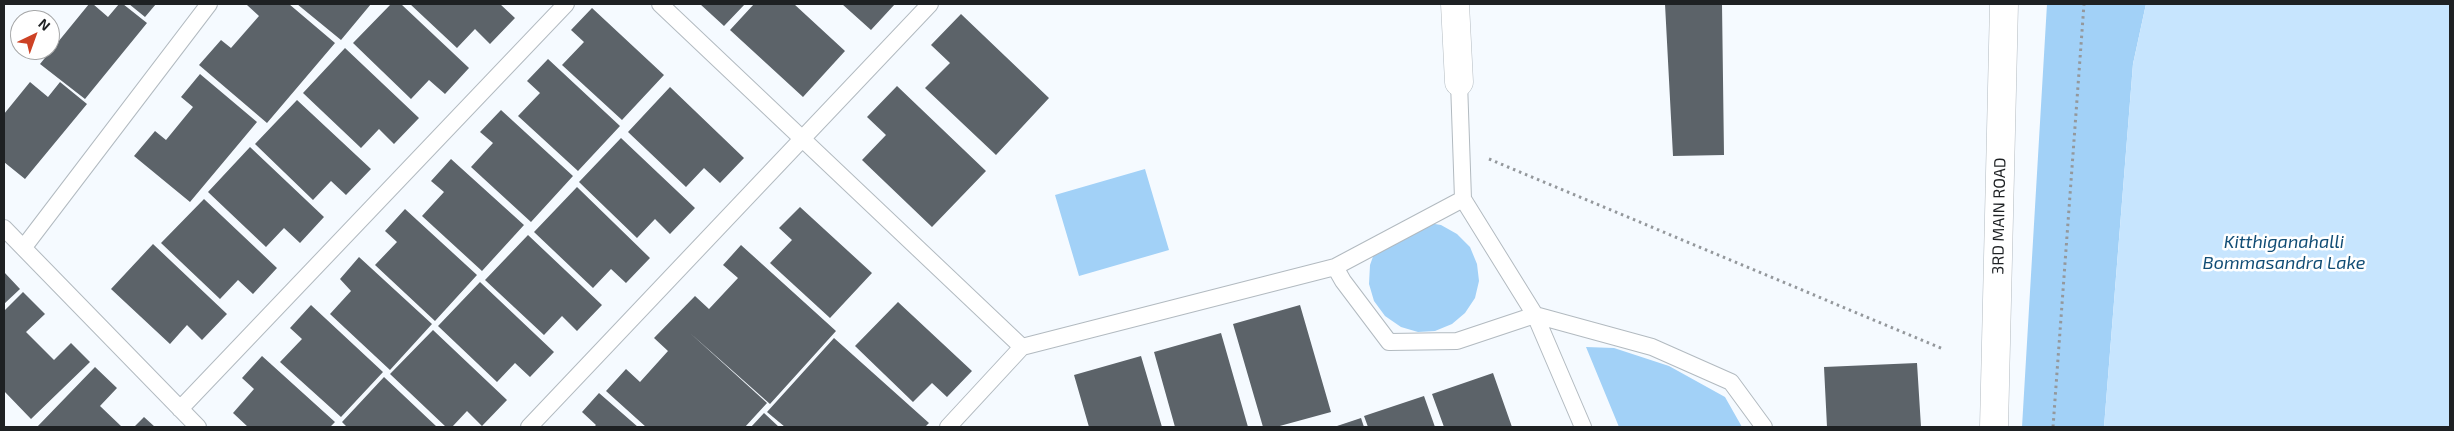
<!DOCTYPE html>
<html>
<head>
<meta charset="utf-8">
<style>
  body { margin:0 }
  #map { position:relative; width:2454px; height:431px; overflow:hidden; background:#f5faff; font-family:"Exo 2",sans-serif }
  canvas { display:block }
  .frame { position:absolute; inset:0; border:5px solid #1e2123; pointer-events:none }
  .north { position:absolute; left:10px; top:10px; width:50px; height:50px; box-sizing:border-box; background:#fff; border:1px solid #a5a6a7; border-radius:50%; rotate:42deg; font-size:14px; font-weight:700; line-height:20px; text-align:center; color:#1e2123 }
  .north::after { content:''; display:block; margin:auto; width:18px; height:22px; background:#cd4225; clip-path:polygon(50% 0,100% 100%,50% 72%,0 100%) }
</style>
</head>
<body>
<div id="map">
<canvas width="2454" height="431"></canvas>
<div class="frame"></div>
<div class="north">N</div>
</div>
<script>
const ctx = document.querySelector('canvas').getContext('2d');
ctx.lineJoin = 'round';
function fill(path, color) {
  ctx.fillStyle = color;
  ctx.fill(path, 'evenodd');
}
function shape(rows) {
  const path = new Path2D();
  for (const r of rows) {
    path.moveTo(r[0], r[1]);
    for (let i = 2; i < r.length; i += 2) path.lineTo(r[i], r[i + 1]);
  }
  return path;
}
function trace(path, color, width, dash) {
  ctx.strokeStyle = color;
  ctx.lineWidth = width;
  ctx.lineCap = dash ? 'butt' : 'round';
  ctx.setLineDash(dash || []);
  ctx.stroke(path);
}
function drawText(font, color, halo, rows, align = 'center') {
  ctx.font = font + ' "Exo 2",sans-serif';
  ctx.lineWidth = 5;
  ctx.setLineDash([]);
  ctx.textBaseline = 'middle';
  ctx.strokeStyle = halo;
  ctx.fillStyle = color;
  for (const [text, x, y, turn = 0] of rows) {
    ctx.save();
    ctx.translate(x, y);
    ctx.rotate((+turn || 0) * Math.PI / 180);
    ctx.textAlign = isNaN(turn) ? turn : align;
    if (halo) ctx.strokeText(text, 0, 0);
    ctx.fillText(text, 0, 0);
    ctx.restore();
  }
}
fill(shape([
  [2047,4,2146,4,2133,64,2104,427,2022,427],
  [1145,169,1169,250,1079,276,1055,195],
  [1423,222,1441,225,1457,234,1470,247,1477,264,1479,281,1475,298,1465,313,1452,324,1435,331,1418,332,1401,327,1385,316,1374,301,1369,284,1370,265,1376,248],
  [1586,347,1614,348,1669,366,1725,397,1742,427,1619,427]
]), '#a2d1f7');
fill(shape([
  [2146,4,2450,4,2450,427,2104,427,2133,64]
]), '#c7e5fe');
fill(shape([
  [89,4,93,4,108,17,119,4,123,4,147,23,85,99,40,64],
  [129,4,156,4,145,17],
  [248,4,289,4,335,43,267,123,199,65,221,40,231,48,259,16,247,5],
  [297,4,371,4,341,40],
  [391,4,401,4,469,68,445,94,429,80,411,99,353,43],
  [410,4,500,4,515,18,490,44,475,29,457,48],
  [700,4,745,4,724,26],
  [754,4,794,4,845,51,803,97,730,30],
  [842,4,895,4,871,30],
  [1665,4,1722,4,1724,155,1673,156],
  [592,8,664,75,622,120,562,65,584,42,571,30],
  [961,14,1049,98,996,155,925,88,950,63,931,45],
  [345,48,419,118,394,144,379,129,361,148,303,93],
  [548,59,620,126,578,171,518,116,540,93,527,81],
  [200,74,257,122,190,202,134,156,155,131,166,140,193,107,181,97],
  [30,82,48,97,60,82,87,104,25,179,4,162,4,114],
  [897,86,986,171,932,227,862,160,886,135,867,117],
  [670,87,744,158,720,183,704,168,686,187,628,132],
  [297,100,371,169,346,195,331,181,313,200,255,144],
  [501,110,573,176,531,222,471,167,493,143,480,132],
  [621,138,695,208,670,234,655,219,637,238,579,182],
  [250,147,324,217,300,243,284,228,266,247,208,192],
  [451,159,524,225,482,271,422,216,444,192,431,181],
  [577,187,650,258,626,283,611,269,593,288,534,232],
  [204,199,277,268,253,294,238,280,220,299,161,243],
  [800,207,872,273,830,318,770,263,792,240,779,228],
  [405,209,477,275,435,321,375,265,397,242,385,231],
  [528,235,602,305,577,331,562,316,544,335,485,280],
  [153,244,227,314,202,340,187,325,170,344,111,289],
  [741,245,836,331,770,404,690,333,767,403,745,427,646,427,606,391,626,369,640,382,668,351,654,338,695,296,709,309,738,278,723,265],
  [359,257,432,324,390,370,330,314,351,291,340,279],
  [4,272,20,289,4,304],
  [480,282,554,352,530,377,515,363,497,382,438,326],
  [23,292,45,314,26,332,54,360,71,343,90,362,31,419,4,391,4,311],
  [898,302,972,371,947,397,932,383,913,402,855,346],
  [311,305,383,372,341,417,280,362,302,339,290,328],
  [1300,305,1331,412,1276,427,1263,427,1233,324],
  [433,330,507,400,482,426,467,411,452,427,446,427,390,374],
  [1221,333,1248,427,1175,427,1154,352],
  [834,338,929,423,925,427,785,427,767,412],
  [262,356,335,422,330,427,248,427,233,413,254,389,242,378],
  [1141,356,1162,427,1089,427,1074,375],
  [1917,363,1921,427,1827,427,1824,367],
  [95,367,117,388,100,406,122,427,37,427],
  [1493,373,1512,427,1444,427,1432,394],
  [384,377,437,427,347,427,342,422],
  [599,393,638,427,594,427,596,425,582,412],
  [1424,396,1435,427,1368,427,1364,416],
  [764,413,779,427,751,427],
  [144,417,155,427,134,427],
  [1361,418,1364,427,1334,427]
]), '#5c6369');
const lane = shape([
  [660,4,1022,347],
  [1459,82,1463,199,1535,315,1583,427],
  [4,228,198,427],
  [24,247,209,4],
  [1335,267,1343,281,1389,342,1457,341,1535,315,1652,347,1731,382,1764,427],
  [180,409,566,4],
  [529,427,930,4],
  [948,427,1022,347,1335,267,1463,199]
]);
const street = shape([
  [1455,4,1459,82],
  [1994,427,2004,4]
]);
trace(lane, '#b2bac0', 18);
trace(street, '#b2bac0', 29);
trace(shape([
  [1489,159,1943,349],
  [2053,427,2084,4]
]), '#94989c', 3, [2.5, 4]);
trace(lane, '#fff', 16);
trace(street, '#fff', 28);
drawText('16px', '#1e2123', '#fff', [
  ["3RD MAIN ROAD",1999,216,-89]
]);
drawText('italic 18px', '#114d75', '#fff', [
  ["Kitthiganahalli",2284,242],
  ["Bommasandra Lake",2284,263]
]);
</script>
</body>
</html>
